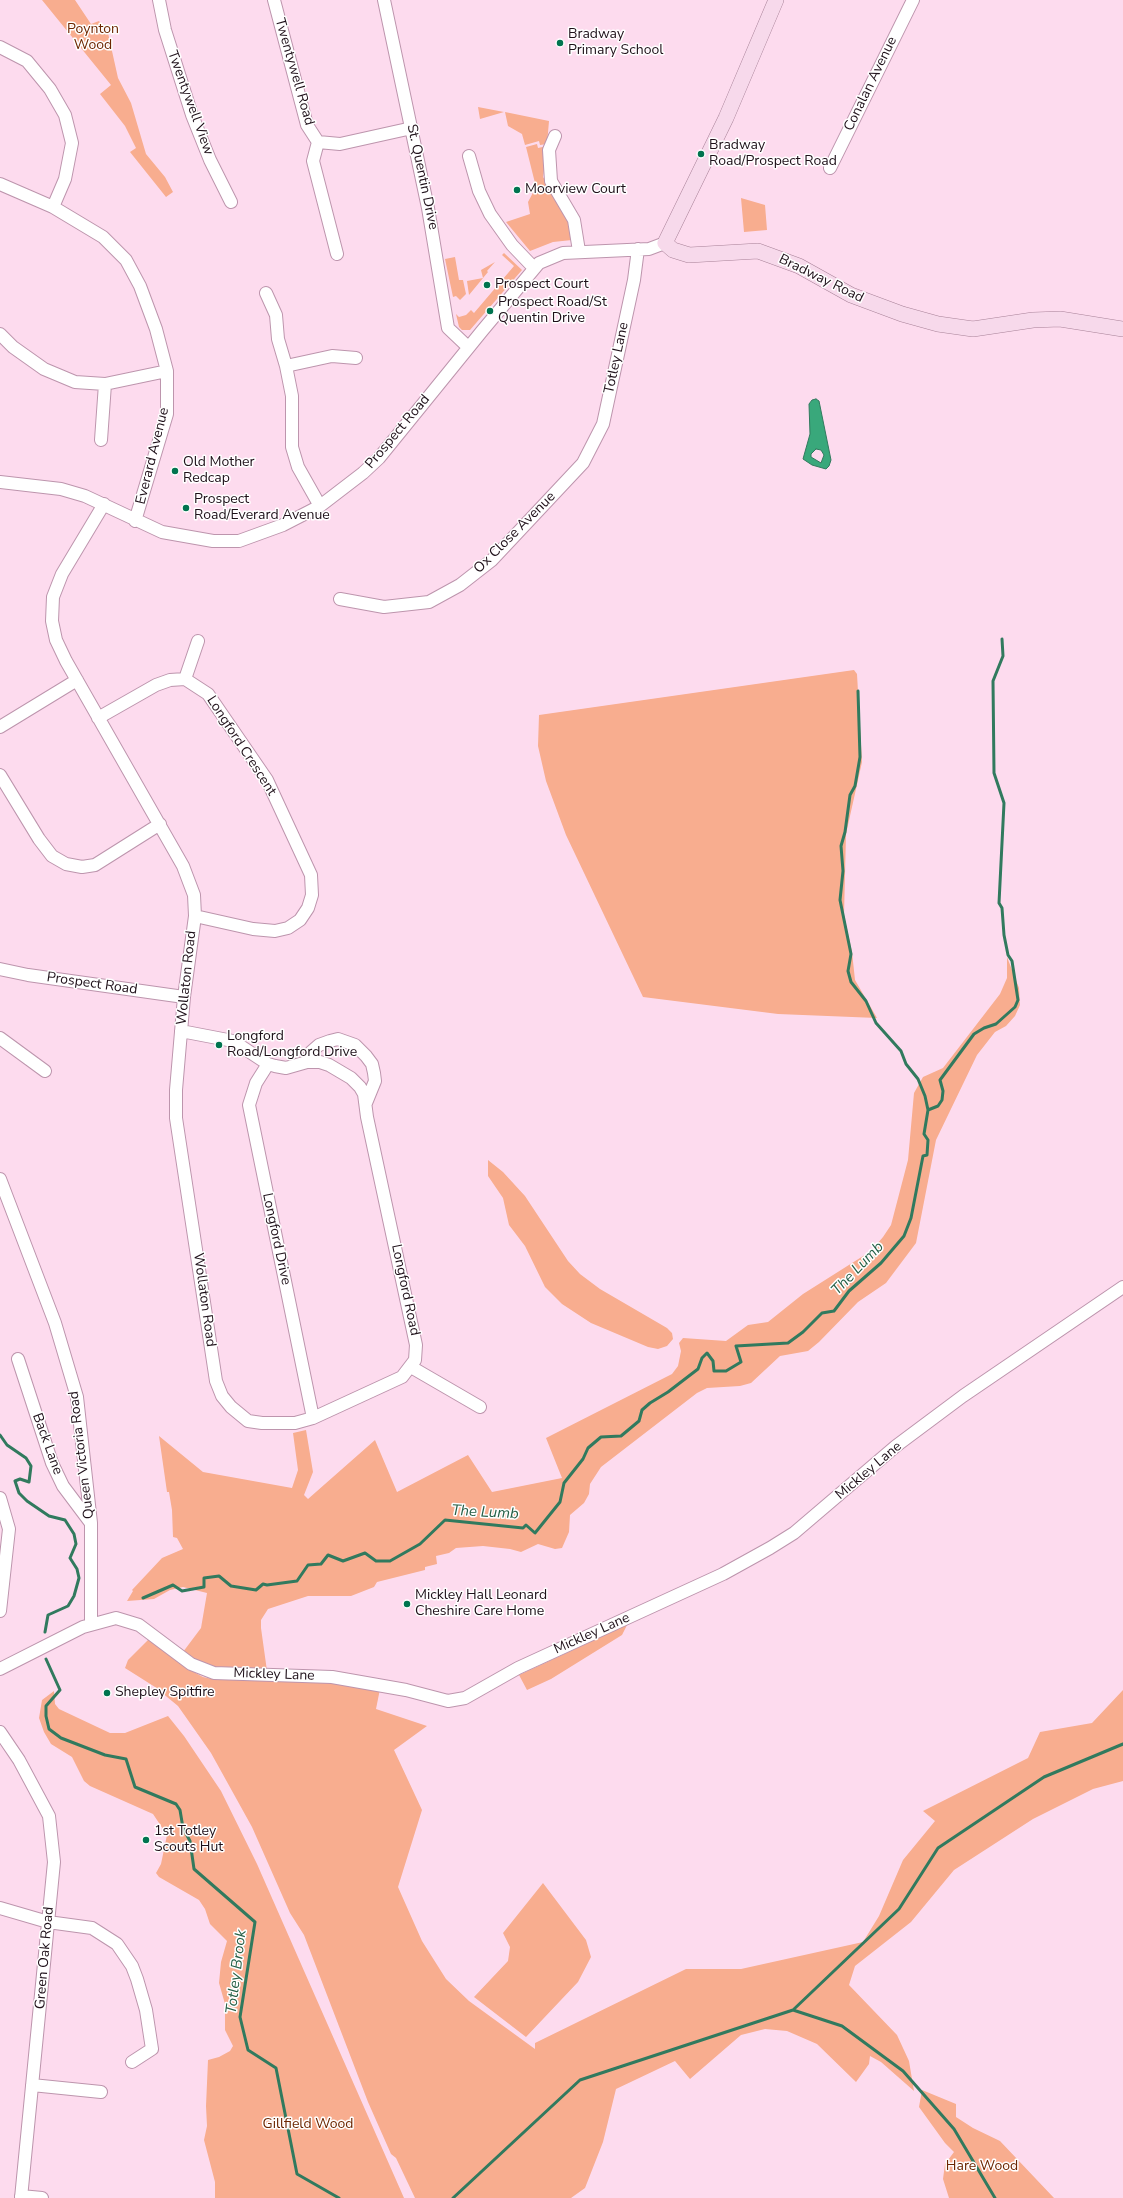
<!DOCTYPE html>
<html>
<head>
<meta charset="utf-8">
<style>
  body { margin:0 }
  canvas { display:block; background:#fddbee }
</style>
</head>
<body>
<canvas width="1123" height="2198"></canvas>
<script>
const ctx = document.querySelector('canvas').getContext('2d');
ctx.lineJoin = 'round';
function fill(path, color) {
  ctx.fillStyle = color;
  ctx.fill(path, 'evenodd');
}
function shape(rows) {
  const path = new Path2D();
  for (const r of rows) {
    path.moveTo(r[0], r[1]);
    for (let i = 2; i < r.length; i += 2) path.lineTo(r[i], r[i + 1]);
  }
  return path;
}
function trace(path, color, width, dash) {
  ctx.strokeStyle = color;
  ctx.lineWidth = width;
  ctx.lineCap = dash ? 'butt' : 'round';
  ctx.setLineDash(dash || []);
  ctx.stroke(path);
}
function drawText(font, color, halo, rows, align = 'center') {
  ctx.font = font + ' "Nunito Sans",sans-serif';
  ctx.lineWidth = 3;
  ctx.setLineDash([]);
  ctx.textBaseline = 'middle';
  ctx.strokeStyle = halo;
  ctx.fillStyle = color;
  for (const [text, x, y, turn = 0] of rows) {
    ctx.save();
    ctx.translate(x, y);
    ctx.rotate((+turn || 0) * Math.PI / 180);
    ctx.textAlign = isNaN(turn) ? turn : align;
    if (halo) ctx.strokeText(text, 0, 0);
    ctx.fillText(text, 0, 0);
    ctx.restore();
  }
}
fill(shape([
  [42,0,75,0,91,24,99,21,108,33,118,78,131,103,146,154,165,177,173,192,166,197,130,152,136,148,125,126,100,94,111,85],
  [478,107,504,112,480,119],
  [505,112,549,121,547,144,540,145,539,141,525,145,522,134,508,126],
  [537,144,538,148,547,146,543,177,557,198,573,231,572,240,553,242,530,251,506,222,530,214,528,202,536,187,526,147],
  [741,198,765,205,767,230,744,232],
  [504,253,522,270,470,330,462,330,459,327,456,314,459,317,466,315,471,310,474,313,514,266,502,255],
  [455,257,459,280,463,280,466,294,460,300,456,296,453,297,445,259],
  [495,262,487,271,488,272,469,295,467,281,483,278,481,270],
  [854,670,857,674,862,762,846,834,844,915,852,952,855,980,877,1018,778,1014,643,997,566,835,546,781,538,746,539,715],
  [1007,957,1019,988,1020,1005,1015,1016,1006,1026,995,1032,977,1055,936,1140,916,1243,886,1283,858,1302,819,1342,808,1351,780,1356,751,1383,740,1386,707,1388,697,1393,601,1467,590,1484,589,1494,584,1503,570,1515,569,1532,562,1548,555,1549,538,1544,521,1552,510,1549,483,1546,456,1548,449,1553,436,1556,437,1564,425,1567,425,1570,377,1582,374,1587,351,1596,308,1596,268,1609,261,1620,261,1628,267,1671,219,1670,202,1665,183,1652,201,1628,207,1593,183,1587,170,1590,154,1599,127,1601,133,1591,132,1590,162,1558,183,1549,177,1538,173,1537,172,1510,169,1492,167,1492,159,1436,203,1472,292,1488,298,1470,293,1433,306,1430,313,1472,304,1495,308,1499,375,1440,397,1492,468,1455,492,1492,562,1478,546,1438,672,1374,678,1366,681,1351,679,1343,683,1338,726,1341,748,1325,768,1322,803,1294,871,1251,883,1237,891,1225,908,1160,914,1093,923,1077,943,1068,1000,994,1007,978],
  [488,1160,503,1172,525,1196,568,1261,580,1274,600,1289,667,1328,672,1333,673,1339,667,1346,658,1349,648,1347,591,1323,562,1304,545,1287,525,1246,509,1225,503,1198,488,1176],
  [627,1625,622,1635,551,1679,527,1690,519,1675],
  [150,1638,188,1669,203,1677,212,1679,322,1681,380,1689,376,1709,427,1726,394,1750,422,1810,398,1887,422,1941,446,1979,469,2001,535,2049,535,2043,686,1969,741,1969,863,1942,879,1916,903,1860,935,1821,923,1811,1028,1758,1040,1732,1092,1723,1123,1690,1123,1781,1093,1789,1033,1819,954,1870,911,1922,855,1966,849,1985,897,2035,909,2061,914,2091,881,2062,870,2056,869,2064,856,2082,817,2044,787,2031,765,2029,741,2035,690,2079,675,2061,616,2089,603,2142,585,2188,571,2198,415,2198,396,2158,391,2154,368,2102,304,1935,290,1913,252,1827,211,1753,178,1706,155,1687,125,1668,128,1660],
  [54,1691,55,1704,59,1709,110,1733,125,1733,168,1716,184,1736,221,1791,257,1864,404,2198,215,2198,215,2182,204,2140,207,2126,206,2106,208,2060,219,2057,230,2051,233,2046,225,2030,225,2004,219,1983,221,1962,227,1941,210,1924,205,1909,199,1900,159,1877,156,1873,161,1864,167,1835,153,1814,90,1786,84,1781,72,1757,51,1744,44,1732,39,1718,42,1700],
  [543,1883,586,1940,591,1957,578,1982,526,2037,474,1997,508,1961,510,1947,503,1933],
  [922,2090,956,2104,956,2117,973,2128,1000,2141,1054,2198,949,2198,943,2179,945,2164,954,2152,945,2143,919,2107]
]), '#f8ad8f');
const water = shape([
  [816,399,819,401,831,460,829,466,826,469,812,465,803,459,810,434,809,404,812,400,816,399],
  [816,449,821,450,824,455,821,463,811,457,811,454,816,449]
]);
fill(water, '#39a87b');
trace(water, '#317a5e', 1);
trace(shape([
  [928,1110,938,1106,942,1100,943,1091,940,1080,974,1034,984,1028,996,1024,1015,1007,1018,1000,1012,961,1008,955,1004,935,1002,908,999,903,1004,803,994,773,993,681,1003,656,1002,639],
  [0,1435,7,1445,26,1458,31,1466,29,1482,20,1479,15,1481,19,1493,27,1501,49,1516,65,1520,74,1534,76,1544,70,1558,77,1569,79,1578,74,1596,68,1606,48,1615,45,1632],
  [143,1598,173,1585,182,1591,204,1587,204,1578,219,1576,231,1586,256,1590,263,1584,267,1585,297,1581,308,1565,321,1564,328,1555,343,1561,365,1553,376,1561,390,1561,420,1544,445,1520,523,1528,526,1525,535,1533,560,1502,564,1483,583,1459,588,1448,601,1437,621,1436,639,1421,642,1410,650,1403,668,1392,698,1369,702,1358,707,1353,713,1361,714,1371,726,1371,741,1362,736,1346,788,1343,803,1332,822,1313,834,1311,849,1291,881,1263,904,1236,911,1218,923,1156,927,1155,928,1140,924,1134,928,1110,925,1096,918,1079,906,1064,901,1051,876,1023,866,1001,851,982,848,971,851,954,840,900,843,871,841,846,845,832,850,795,855,786,860,757,858,691],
  [46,1659,60,1690,46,1706,46,1716,49,1729,61,1738,105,1755,126,1759,135,1787,176,1804,180,1810,183,1828,190,1841,194,1869,255,1922,240,2017,248,2050,276,2068,297,2174,339,2198],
  [793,2010,899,1909,938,1848,1044,1777,1123,1744],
  [453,2198,580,2080,793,2010,842,2026,903,2071,954,2129,995,2198]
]), '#317a5e', 3);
const minor = shape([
  [159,0,165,30,192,115,210,160,231,202],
  [274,0,307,125,318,142,340,144,412,128],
  [384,0,428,208,448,328,468,347],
  [0,47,27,61,50,89,65,115,72,143,65,179,53,207],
  [555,136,549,150,551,181,574,220,579,251],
  [318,142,313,161,337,254],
  [469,156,479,191,490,214,512,245,534,268],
  [830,168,913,0],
  [0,184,53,207,103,237,126,260,140,286,156,329,167,371,167,414,135,521],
  [266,293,276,315,278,339,286,366,292,396,292,447,298,467,320,506],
  [0,334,13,347,44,369,75,382,105,384,167,371],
  [286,366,332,356,356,358],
  [101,440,105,384],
  [0,482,61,489,85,496,162,532,213,541,239,541,283,525,320,506,363,473,379,458,482,331,539,263,563,253,649,249,665,243],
  [104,504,62,574,53,597,52,621,56,640,66,661,183,866,194,895,195,916,184,997,176,1090,176,1118,216,1381,222,1396,231,1407,248,1421,262,1423,295,1423,313,1418,402,1377,415,1360,416,1345,367,1117,364,1094,360,1087,351,1078,329,1065,320,1062,307,1062,286,1068,275,1066,268,1064,233,1041,181,1031],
  [340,599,384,607,429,602,460,585,492,560,583,463,603,424,634,280,638,249],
  [185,679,198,641],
  [98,718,156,685,170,680,185,679,208,694,267,780,311,875,312,895,308,908,300,920,288,928,275,931,253,929,195,916],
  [0,727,77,680],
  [0,775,39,839,52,856,66,864,82,867,95,865,160,824],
  [0,969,28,975,184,997],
  [0,1038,45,1071],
  [307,1062,311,1052,319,1045,330,1041,338,1039,355,1045,366,1056,372,1064,374,1073,375,1081,366,1103],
  [268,1064,256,1083,249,1105,313,1418],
  [0,1179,55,1323,77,1397,91,1523,91,1624],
  [18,1359,52,1463,63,1486,90,1522],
  [411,1367,480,1407],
  [0,1498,9,1529,0,1611],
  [0,1669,83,1627,116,1618,139,1625,191,1664,214,1673,332,1677,406,1690,448,1701,465,1698,518,1668,723,1574,770,1548,794,1533,896,1446,963,1396,1123,1287],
  [0,1732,19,1760,49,1816,54,1862,21,2198],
  [0,1908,48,1922,92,1928,117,1944,132,1966,137,1979,146,2010,152,2049,132,2062],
  [32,2085,101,2092],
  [21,2196,42,2198]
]);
const major = shape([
  [776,0,726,118,665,243,673,250,689,255,758,251,799,266,851,295,902,314,938,324,973,329,1033,320,1060,319,1123,329]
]);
trace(minor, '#bd95ad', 14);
trace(major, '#a88298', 16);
trace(minor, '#fff', 12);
trace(major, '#f7d9eb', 15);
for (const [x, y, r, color] of [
  [560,43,4,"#00744f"],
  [701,154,4,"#00744f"],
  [517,190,4,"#00744f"],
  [487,285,4,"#00744f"],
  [490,311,4,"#00744f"],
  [175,471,4,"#00744f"],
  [186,508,4,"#00744f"],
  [219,1045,4,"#00744f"],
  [407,1604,4,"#00744f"],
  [107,1693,4,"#00744f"],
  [146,1840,4,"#00744f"]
]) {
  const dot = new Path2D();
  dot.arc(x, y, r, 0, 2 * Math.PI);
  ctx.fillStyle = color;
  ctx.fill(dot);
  trace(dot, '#fff', 1.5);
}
drawText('14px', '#6c2601', '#fff', [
  ["Poynton",93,30],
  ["Wood",93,46],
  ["Gillfield Wood",308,2125],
  ["Hare Wood",982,2167]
]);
drawText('14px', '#1e1019', '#fff', [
  ["Bradway",568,35],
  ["Primary School",568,51],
  ["Bradway",709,146],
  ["Road/Prospect Road",709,162],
  ["Moorview Court",525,190],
  ["Prospect Court",495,285],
  ["Prospect Road/St",498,303],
  ["Quentin Drive",498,319],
  ["Old Mother",183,463],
  ["Redcap",183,479],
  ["Prospect",194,500],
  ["Road/Everard Avenue",194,516],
  ["Longford",227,1037],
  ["Road/Longford Drive",227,1053],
  ["Mickley Hall Leonard",415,1596],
  ["Cheshire Care Home",415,1612],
  ["Shepley Spitfire",115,1693],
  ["1st Totley",154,1832],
  ["Scouts Hut",154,1848]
], 'left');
drawText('14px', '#1e1019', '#fff', [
  ["Twentywell Road",294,72,74],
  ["Conalan Avenue",871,84,-64],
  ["Twentywell View",190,103,70],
  ["St. Quentin Drive",422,177,78],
  ["Bradway Road",821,279,26],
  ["Totley Lane",617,358,-78],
  ["Prospect Road",398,432,-50],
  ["Everard Avenue",153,456,-76],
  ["Ox Close Avenue",515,533,-45],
  ["Longford Crescent",241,746,57],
  ["Wollaton Road",187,978,-84],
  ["Prospect Road",92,984,8],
  ["Longford Drive",276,1239,78],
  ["Longford Road",405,1290,78],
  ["Wollaton Road",204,1300,82],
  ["Back Lane",47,1444,70],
  ["Queen Victoria Road",82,1455,-97],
  ["Mickley Lane",869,1471,-40],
  ["Mickley Lane",592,1634,-24],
  ["Mickley Lane",274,1675,2],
  ["Green Oak Road",45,1958,-85]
]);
drawText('italic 15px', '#265f46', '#fff', [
  ["The Lumb",858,1269,-46],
  ["The Lumb",485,1513,3],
  ["Totley Brook",237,1972,-83]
]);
</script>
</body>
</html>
